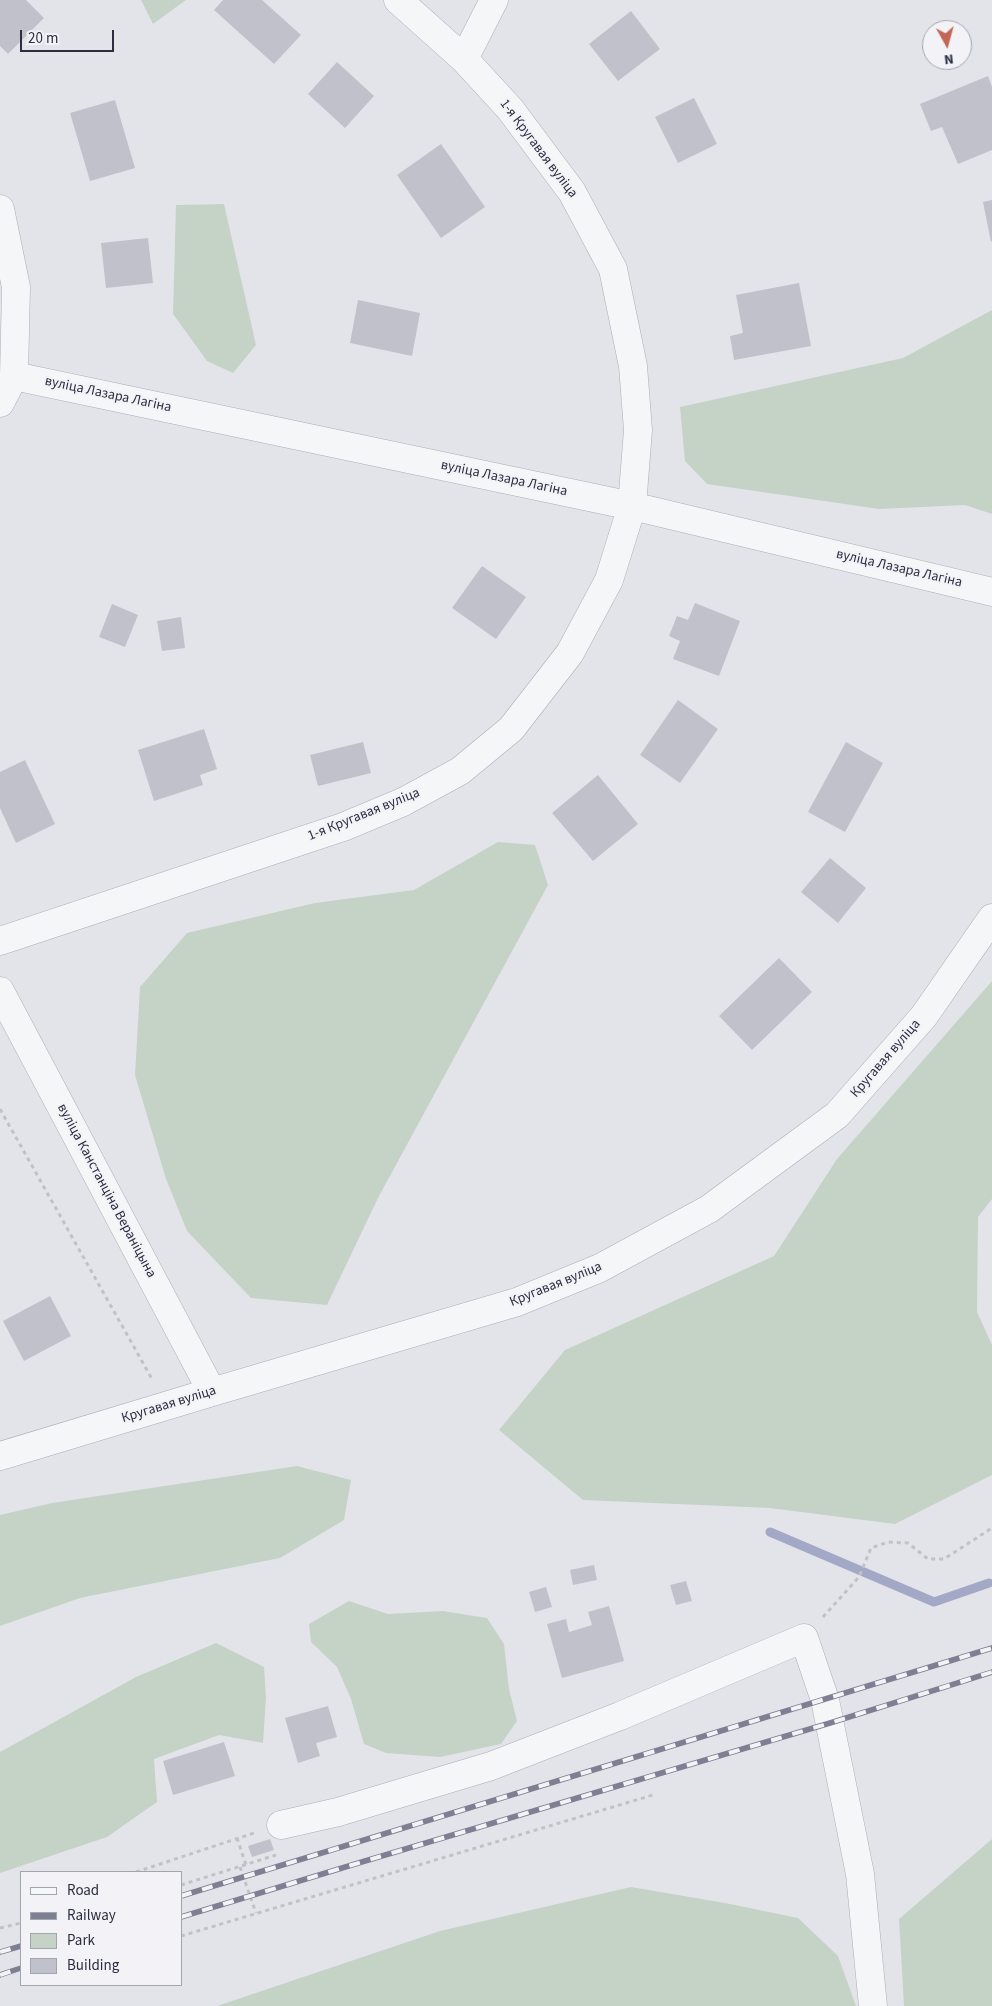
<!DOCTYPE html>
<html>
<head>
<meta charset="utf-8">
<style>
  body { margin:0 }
  #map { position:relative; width:992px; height:2006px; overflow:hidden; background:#e3e4ea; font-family:"Source Sans 3",sans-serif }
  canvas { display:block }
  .legend { position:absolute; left:20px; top:1871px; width:162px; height:115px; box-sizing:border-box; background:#f3f3f7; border:1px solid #a3a4ae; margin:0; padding:6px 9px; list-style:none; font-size:15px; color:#2c2d41 }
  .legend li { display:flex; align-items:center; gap:10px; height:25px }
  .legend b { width:25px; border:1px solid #a3a4ae }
  .north { position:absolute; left:922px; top:20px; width:50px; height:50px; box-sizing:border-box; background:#f3f3f7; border:1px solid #a3a4ae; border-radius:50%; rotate:173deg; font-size:14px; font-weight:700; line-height:20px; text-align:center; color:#2c2d41 }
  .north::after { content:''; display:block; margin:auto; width:18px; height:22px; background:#c26655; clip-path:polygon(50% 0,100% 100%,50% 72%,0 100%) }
  .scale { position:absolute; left:20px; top:30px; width:94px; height:22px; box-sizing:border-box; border:2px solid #2c2d41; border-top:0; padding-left:6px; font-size:15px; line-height:18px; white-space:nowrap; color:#2c2d41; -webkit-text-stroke:4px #f3f3f7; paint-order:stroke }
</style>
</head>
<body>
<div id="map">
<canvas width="992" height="2006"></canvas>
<ul class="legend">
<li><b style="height:6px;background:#f5f6f8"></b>Road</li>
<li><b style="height:6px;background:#7e7f92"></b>Railway</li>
<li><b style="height:14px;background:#c5d3c6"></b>Park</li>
<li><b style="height:14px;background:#c1c1cc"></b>Building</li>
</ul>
<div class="north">N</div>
<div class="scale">20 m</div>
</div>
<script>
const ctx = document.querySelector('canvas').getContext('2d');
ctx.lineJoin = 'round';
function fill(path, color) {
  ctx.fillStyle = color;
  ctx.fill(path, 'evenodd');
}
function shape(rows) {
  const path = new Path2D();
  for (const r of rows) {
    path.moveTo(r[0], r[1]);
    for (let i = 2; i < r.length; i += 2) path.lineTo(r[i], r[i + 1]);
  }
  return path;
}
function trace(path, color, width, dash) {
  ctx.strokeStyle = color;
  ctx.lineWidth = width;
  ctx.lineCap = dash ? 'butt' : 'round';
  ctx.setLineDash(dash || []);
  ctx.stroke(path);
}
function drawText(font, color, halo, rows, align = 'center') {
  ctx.font = font + ' "Source Sans 3",sans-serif';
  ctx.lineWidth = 4;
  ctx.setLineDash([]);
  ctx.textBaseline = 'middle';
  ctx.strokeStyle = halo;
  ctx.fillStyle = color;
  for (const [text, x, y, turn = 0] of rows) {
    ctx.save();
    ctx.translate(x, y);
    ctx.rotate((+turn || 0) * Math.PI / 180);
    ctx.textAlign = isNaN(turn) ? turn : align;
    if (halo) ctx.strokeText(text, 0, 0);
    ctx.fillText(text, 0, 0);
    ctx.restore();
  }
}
fill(shape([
  [141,0,186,0,153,24],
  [224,204,256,345,233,373,207,361,173,314,176,205],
  [992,310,992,514,965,505,879,509,707,484,685,461,680,407,903,358],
  [498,842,535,845,548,885,378,1198,327,1305,251,1298,187,1231,166,1179,135,1075,140,987,187,933,315,903,414,890],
  [992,981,992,1199,978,1217,977,1312,992,1345,992,1475,895,1524,770,1508,583,1500,499,1430,565,1350,774,1256,837,1159],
  [297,1466,351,1480,344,1520,280,1558,80,1598,0,1626,0,1515,52,1503],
  [349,1601,388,1614,443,1611,487,1618,504,1644,509,1689,517,1721,501,1744,440,1757,386,1753,364,1744,351,1699,337,1667,311,1642,309,1624],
  [216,1643,264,1667,266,1698,263,1743,219,1735,154,1759,157,1802,107,1837,0,1873,0,1752,136,1677],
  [992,1839,992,2006,904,2006,899,1919],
  [631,1887,725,1903,798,1918,838,1956,856,2006,217,2006,440,1931]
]), '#c5d3c6');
trace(shape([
  [770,1532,934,1602,989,1583]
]), '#a2a8c6', 9);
fill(shape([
  [0,0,26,0,44,18,8,54,0,46],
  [223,0,262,0,301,35,274,64,214,10],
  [631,11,660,49,618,81,589,44],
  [337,62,374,96,345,128,308,94],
  [988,76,992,87,992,150,958,164,942,127,931,131,920,104],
  [694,98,717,144,678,163,655,117],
  [115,100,135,168,90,181,70,113],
  [441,144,485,207,441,238,397,175],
  [992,200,992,241,991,242,983,202],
  [148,238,153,283,106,288,101,243],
  [799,283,811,346,734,360,730,336,743,333,736,295],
  [358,300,420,313,412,356,350,343],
  [482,566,526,597,496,639,452,608],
  [695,603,740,621,719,676,673,659,680,641,669,636,677,616,688,620],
  [112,604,138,615,125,647,99,637],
  [181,617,185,648,162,651,157,621],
  [678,700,718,729,680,783,640,755],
  [204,729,217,769,200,775,203,785,154,801,138,750],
  [363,742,371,773,318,786,310,755],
  [846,742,883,763,845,832,808,812],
  [25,760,55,824,16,843,0,808,0,772],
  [598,775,638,824,593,861,552,813],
  [830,858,866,888,838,923,801,892],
  [779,958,812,992,752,1050,719,1016],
  [50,1296,71,1336,24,1361,3,1321],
  [594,1565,597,1580,573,1585,570,1570],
  [686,1581,692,1601,676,1605,670,1585],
  [546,1587,552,1607,535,1612,529,1592],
  [609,1606,624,1661,562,1678,547,1624,566,1619,569,1632,592,1625,588,1612],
  [328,1706,337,1737,316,1743,320,1756,298,1763,285,1718],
  [224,1742,235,1776,173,1795,163,1761],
  [270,1839,274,1850,252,1857,248,1846]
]), '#c1c1cc');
const minor = shape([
  [464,59,494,0],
  [0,209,16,287,14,376,0,403],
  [14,376,632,506,992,592],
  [0,941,343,827,403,802,460,771,511,729,570,653,609,580,632,506,638,430,633,366,613,269,572,192,510,109,464,59,398,0],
  [0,991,212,1392],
  [0,1456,212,1392,517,1302,600,1268,709,1209,837,1115,924,1016,992,918],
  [281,1825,338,1812,491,1766,620,1716,804,1638,825,1700,860,1874,873,2006]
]);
trace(minor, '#acadb7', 29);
trace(shape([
  [0,1109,152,1379],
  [823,1617,859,1577,871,1548,888,1542,908,1543,928,1559,944,1559,992,1528],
  [237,1838,246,1865],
  [240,1867,256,1913],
  [136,1872,254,1833],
  [181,1885,276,1855],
  [0,1928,21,1923],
  [181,1936,653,1795]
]), '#c1c2c8', 3, [4, 4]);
trace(minor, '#f5f6f8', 28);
const rail = shape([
  [181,1896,992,1648],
  [181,1917,365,1861,830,1723,992,1672],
  [0,1952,21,1946],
  [0,1975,21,1968]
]);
trace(rail, '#7e7f92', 5.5);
trace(rail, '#f3f3f7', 4, [11]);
drawText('14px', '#2c2d41', '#f3f3f7', [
  ["1-я Кругавая вуліца",538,149,53],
  ["вуліца Лазара Лагіна",108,395,12],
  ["вуліца Лазара Лагіна",504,479,12],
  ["вуліца Лазара Лагіна",899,569,13],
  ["1-я Кругавая вуліца",364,815,-22],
  ["Кругавая вуліца",886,1059,-49],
  ["вуліца Канстанціна Вераніцына",106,1191,62],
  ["Кругавая вуліца",556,1285,-22],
  ["Кругавая вуліца",169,1405,-17]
]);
</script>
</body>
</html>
